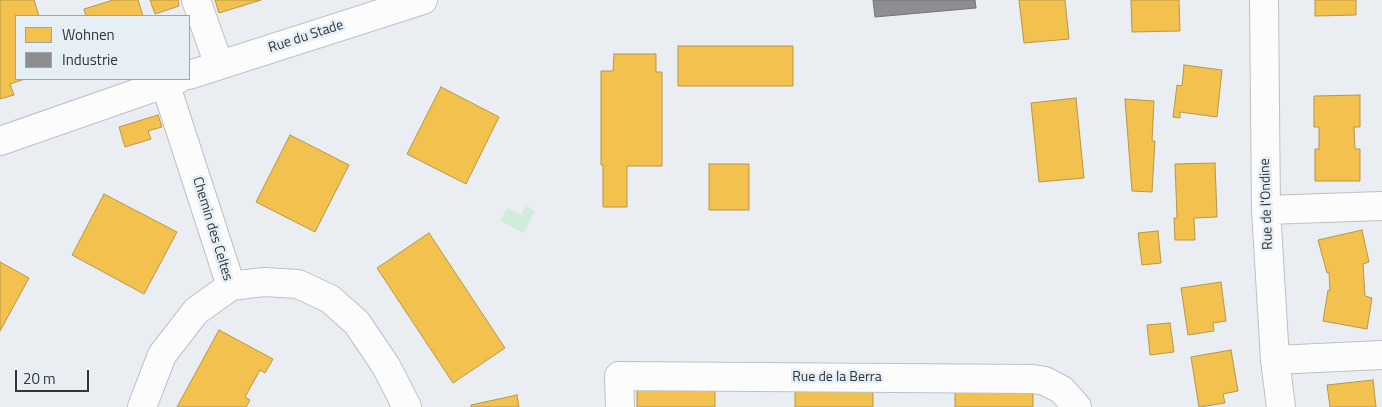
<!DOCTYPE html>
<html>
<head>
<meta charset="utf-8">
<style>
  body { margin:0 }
  #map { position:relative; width:1382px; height:407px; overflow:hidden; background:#eaeef2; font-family:"Titillium Web",sans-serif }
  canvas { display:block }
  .legend { position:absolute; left:15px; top:15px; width:175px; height:65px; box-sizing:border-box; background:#e6eff6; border:1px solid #9ea5aa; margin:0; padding:6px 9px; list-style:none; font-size:15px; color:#323538 }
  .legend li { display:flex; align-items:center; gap:10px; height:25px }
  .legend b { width:25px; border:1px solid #9ea5aa }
  .scale { position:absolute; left:15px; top:370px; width:74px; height:22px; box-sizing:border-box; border:2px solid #323538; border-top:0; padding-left:6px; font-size:15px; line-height:18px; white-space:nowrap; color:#323538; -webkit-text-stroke:4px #e6eff6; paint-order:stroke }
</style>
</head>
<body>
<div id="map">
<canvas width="1382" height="407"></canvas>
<ul class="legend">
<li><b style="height:14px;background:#f2c14e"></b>Wohnen</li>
<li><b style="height:14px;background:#8d8d92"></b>Industrie</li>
</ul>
<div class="scale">20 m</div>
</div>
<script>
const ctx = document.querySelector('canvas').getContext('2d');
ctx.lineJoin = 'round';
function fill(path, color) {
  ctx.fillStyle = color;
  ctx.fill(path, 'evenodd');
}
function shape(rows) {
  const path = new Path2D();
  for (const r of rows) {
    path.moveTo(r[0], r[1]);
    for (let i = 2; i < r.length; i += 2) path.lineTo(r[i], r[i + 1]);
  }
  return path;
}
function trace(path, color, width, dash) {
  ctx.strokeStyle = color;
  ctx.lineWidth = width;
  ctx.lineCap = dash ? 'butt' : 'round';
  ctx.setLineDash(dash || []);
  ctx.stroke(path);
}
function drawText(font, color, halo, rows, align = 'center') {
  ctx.font = font + ' "Titillium Web",sans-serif';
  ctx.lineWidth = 5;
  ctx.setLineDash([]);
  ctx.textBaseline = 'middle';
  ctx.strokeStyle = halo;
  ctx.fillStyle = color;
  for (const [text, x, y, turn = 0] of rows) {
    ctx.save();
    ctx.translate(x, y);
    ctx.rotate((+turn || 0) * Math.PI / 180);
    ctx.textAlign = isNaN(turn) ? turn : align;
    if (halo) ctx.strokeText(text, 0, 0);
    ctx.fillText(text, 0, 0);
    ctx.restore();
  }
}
fill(shape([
  [526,206,535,211,524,233,500,221,507,208,521,215]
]), '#d0eddb');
const homes = shape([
  [0,0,34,0,39,16,16,16,16,79,25,79,10,84,14,95,0,99,0,0],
  [113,0,138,0,143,16,86,16,84,9,113,0],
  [150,0,178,0,179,6,155,14,150,0],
  [215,0,261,0,219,13,215,0],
  [1019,0,1065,0,1069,39,1024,43,1019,0],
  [1131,0,1179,0,1180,31,1132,32,1131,0],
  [1315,0,1356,0,1356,15,1315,16,1315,0],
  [678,46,793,46,793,86,678,86,678,46],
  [614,54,656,54,656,72,662,72,662,166,627,166,627,207,603,207,603,165,601,165,601,71,613,71,614,54],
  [1184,65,1222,70,1217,117,1180,112,1180,118,1173,117,1177,85,1182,86,1184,65],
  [441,87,499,117,466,184,407,154,441,87],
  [1360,95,1360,127,1354,127,1355,149,1360,149,1360,181,1315,181,1315,149,1319,149,1319,127,1314,127,1314,96,1360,95],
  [1076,98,1084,178,1039,182,1031,103,1076,98],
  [1125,99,1154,101,1152,141,1155,141,1152,192,1132,191,1125,99],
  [158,115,162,127,148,131,151,139,125,147,119,127,158,115],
  [290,135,349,165,315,232,256,202,290,135],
  [1215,163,1217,217,1194,218,1195,240,1175,240,1174,218,1177,218,1175,164,1215,163],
  [709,164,749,164,749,210,709,210,709,164],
  [104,194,177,232,144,294,72,255,104,194],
  [1362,230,1369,262,1363,264,1365,296,1372,298,1367,329,1323,321,1328,290,1330,291,1329,272,1327,273,1318,240,1362,230],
  [1158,231,1161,263,1142,265,1138,233,1158,231],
  [429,233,505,348,453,383,377,268,429,233],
  [0,262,29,278,0,331,0,262],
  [1221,282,1226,321,1213,323,1214,331,1188,335,1181,288,1221,282],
  [1170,323,1174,352,1150,355,1147,325,1170,323],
  [219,330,273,359,265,373,260,370,245,397,250,400,246,407,177,407,219,330],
  [1231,350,1238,391,1223,394,1225,403,1199,407,1191,357,1231,350],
  [1373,380,1376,407,1330,407,1327,385,1373,380],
  [637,383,715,383,715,407,637,407,637,383],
  [955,388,1033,389,1033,407,955,407,955,388],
  [795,389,873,389,873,407,795,407,795,389],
  [517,395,519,407,471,407,471,405,517,395]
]);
fill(homes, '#f2c14e');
trace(homes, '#b89747', 1);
const industry = shape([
  [873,0,975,0,976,8,875,17,873,0]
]);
fill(industry, '#8d8d92');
trace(industry, '#727377', 1);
const street = shape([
  [196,0,219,65],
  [1264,0,1266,210,1275,360,1281,407],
  [189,75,423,0],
  [0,141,178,79],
  [1266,210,1382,206],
  [231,286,264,282,298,284,330,299,357,323,386,366,407,407],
  [1275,360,1382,355],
  [142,407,162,355,196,311,231,286,165,83],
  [620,407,619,376,1033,379,1045,381,1062,390,1077,407]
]);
trace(street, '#bdc1c4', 30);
trace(street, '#fcfcfd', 28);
drawText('14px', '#323538', '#e6eff6', [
  ["Rue du Stade",306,37,-18],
  ["Rue de l'Ondine",1267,204,-92],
  ["Chemin des Celtes",212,229,73],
  ["Rue de la Berra",837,378]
]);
</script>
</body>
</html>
